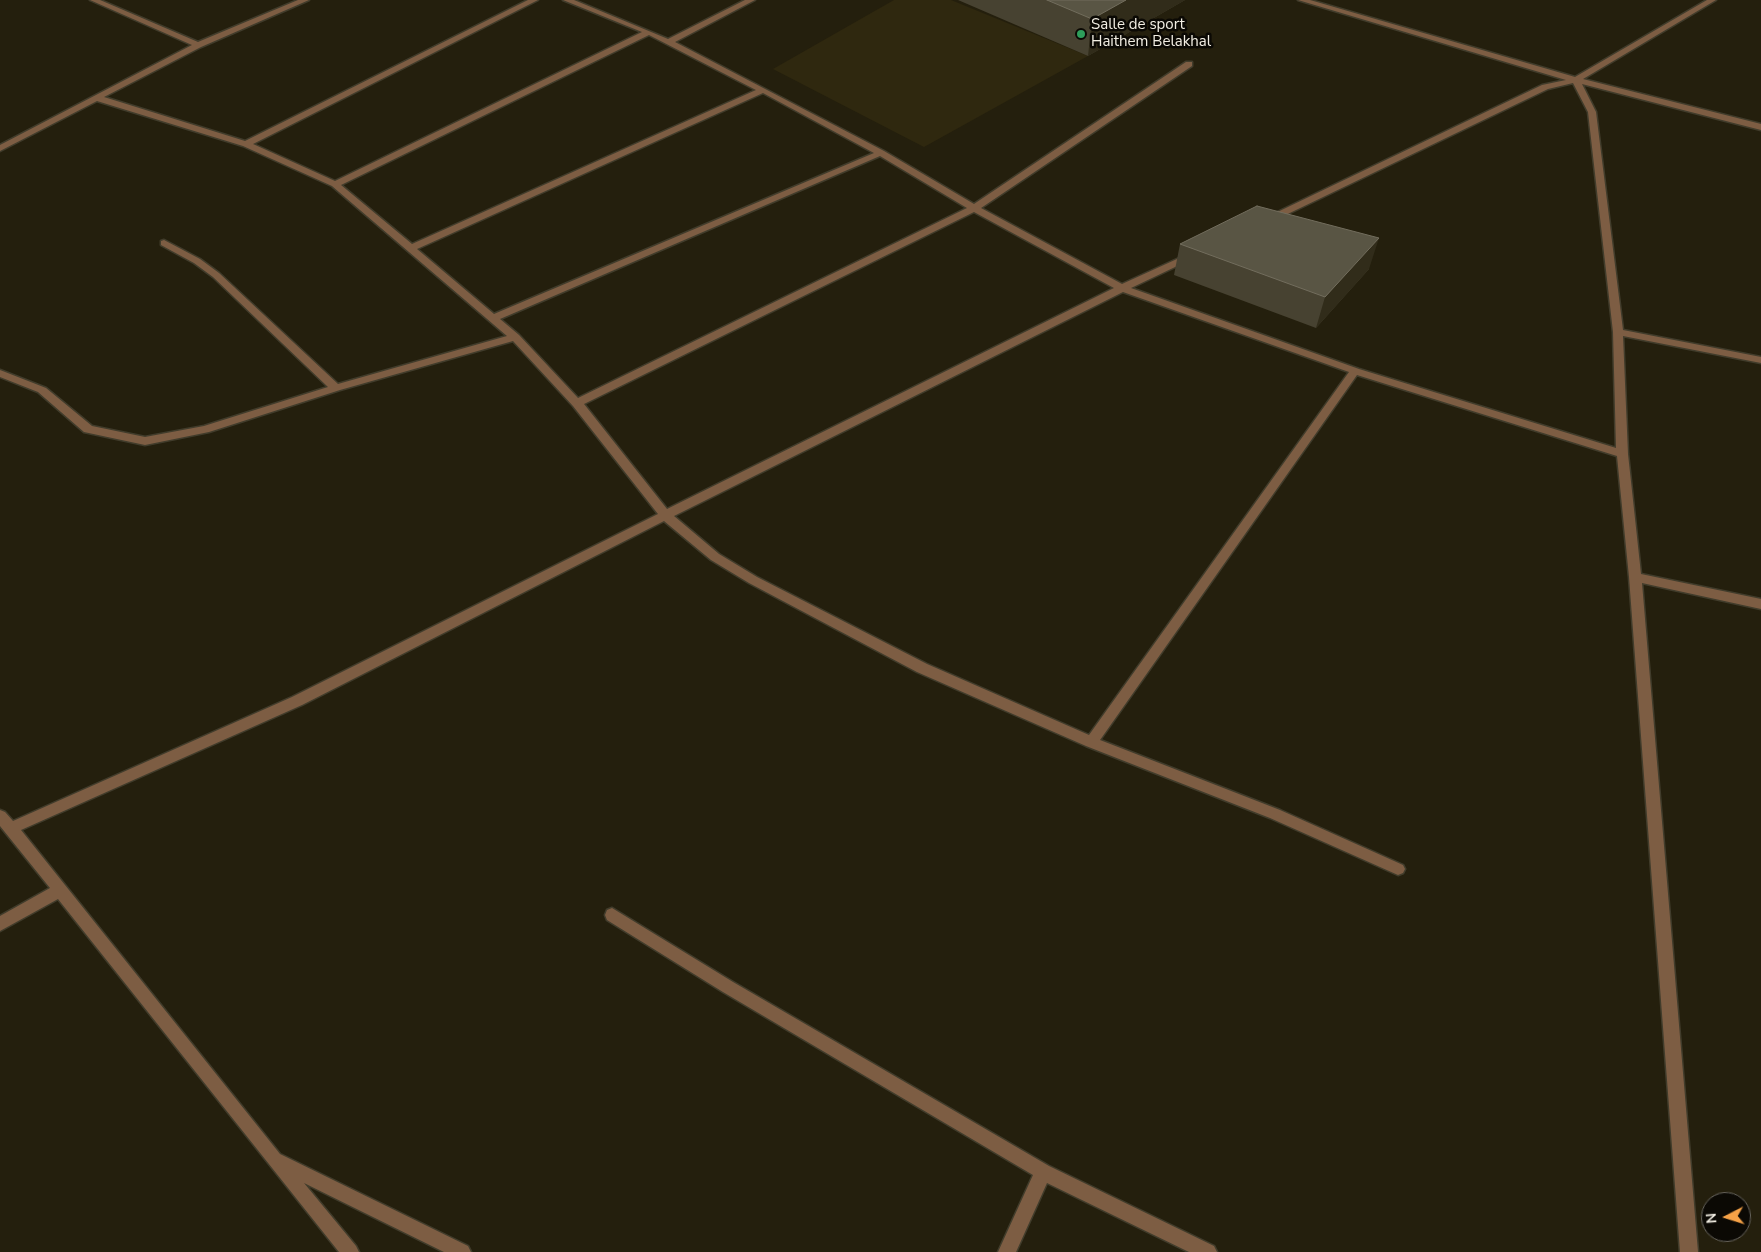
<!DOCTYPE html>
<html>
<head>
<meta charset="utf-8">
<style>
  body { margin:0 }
  #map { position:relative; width:1761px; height:1252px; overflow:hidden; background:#241f0d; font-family:"Nunito Sans",sans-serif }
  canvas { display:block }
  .north { position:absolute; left:1701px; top:1192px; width:50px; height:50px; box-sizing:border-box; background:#0b0904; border:1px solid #68655e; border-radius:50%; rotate:265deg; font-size:14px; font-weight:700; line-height:20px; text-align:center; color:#f3efe4 }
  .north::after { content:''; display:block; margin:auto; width:18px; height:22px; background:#f6a247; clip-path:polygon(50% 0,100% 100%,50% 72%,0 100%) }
</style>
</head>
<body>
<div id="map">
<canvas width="1761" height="1252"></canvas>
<div class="north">N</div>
</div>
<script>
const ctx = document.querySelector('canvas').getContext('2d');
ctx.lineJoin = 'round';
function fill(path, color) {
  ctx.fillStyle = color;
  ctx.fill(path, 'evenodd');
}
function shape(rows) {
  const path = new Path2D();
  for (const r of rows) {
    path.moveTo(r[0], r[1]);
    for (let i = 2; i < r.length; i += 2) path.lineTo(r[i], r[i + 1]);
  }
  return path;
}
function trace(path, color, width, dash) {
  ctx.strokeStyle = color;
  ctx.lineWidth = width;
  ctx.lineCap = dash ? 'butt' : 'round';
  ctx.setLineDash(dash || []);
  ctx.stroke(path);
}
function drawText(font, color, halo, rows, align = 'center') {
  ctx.font = font + ' "Nunito Sans",sans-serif';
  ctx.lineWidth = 5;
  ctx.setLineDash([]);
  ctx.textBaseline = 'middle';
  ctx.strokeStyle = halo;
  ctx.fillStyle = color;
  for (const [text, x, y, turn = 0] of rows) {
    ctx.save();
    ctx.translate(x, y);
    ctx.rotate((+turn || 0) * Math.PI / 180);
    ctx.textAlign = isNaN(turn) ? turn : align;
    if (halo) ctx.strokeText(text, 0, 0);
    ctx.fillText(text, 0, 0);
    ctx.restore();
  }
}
fill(shape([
  [894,0,951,0,1088,56,924,147,773,69]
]), '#2f280f');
const minor = shape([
  [90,0,100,0,198,42,298,0,309,0,201,47,104,97,245,141,528,0,538,0,253,144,335,181,642,32,563,0,574,0,668,39,745,0,755,0,675,42,884,151,974,204,1186,62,1192,62,1192,66,981,208,1122,284,1188,254,1194,254,1194,258,1131,288,1359,369,1616,448,1613,332,1588,112,1573,83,1548,89,1271,222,1265,222,1265,218,1542,85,1566,80,1298,0,1310,0,1575,77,1707,0,1716,0,1583,79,1761,124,1761,130,1582,84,1596,112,1623,330,1761,357,1761,363,1623,336,1628,454,1641,574,1761,599,1761,609,1642,583,1698,1252,1680,1252,1629,577,1617,456,1357,375,1100,740,1280,810,1403,865,1405,869,1403,873,1398,875,1270,818,1086,746,917,672,749,583,711,560,664,521,302,705,21,830,280,1154,468,1246,471,1252,444,1252,304,1183,356,1246,359,1252,339,1252,58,899,0,931,0,916,50,888,0,826,0,810,5,812,13,821,292,697,658,514,573,406,513,341,340,390,209,432,145,445,84,432,38,392,0,377,0,370,46,388,92,426,145,437,204,426,328,387,213,277,194,263,161,245,161,241,164,240,200,259,219,273,338,384,507,336,332,186,243,146,97,101,0,151,0,145,192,45,90,0],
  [649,35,756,90,412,244,341,185,649,35],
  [763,93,874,153,494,314,417,249,763,93],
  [880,156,967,208,578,398,519,335,500,319,880,156],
  [974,212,1114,288,667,509,584,404,974,212],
  [1123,292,1349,372,1089,735,927,664,757,577,719,554,674,516,1123,292],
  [612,908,733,982,1049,1166,1214,1246,1217,1252,1189,1252,1047,1183,1016,1252,998,1252,1033,1175,723,992,607,920,605,915,607,910,612,908]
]);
trace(minor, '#413c2b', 3);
fill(minor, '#7d5d43');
fill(shape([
  [958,0,1185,0,1088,56],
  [1180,244,1369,269,1316,328,1174,275]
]), '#474231');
fill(shape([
  [1126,0,1185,0,1088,56,1092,19],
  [1379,238,1369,269,1316,328,1325,297]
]), '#312c1a');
const building = shape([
  [1047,0,1126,0,1092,19,1047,0],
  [1257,206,1379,238,1325,297,1180,244,1257,206]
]);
fill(building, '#595544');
trace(building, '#726d5d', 1);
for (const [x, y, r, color] of [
  [1081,34,5,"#2e9e5b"]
]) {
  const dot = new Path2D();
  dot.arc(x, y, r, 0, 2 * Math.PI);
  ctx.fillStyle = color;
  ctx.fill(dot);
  trace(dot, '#0b0904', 2);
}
drawText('15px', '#f3efe4', '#0b0904', [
  ["Salle de sport",1091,25],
  ["Haithem Belakhal",1091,42]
], 'left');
</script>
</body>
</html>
